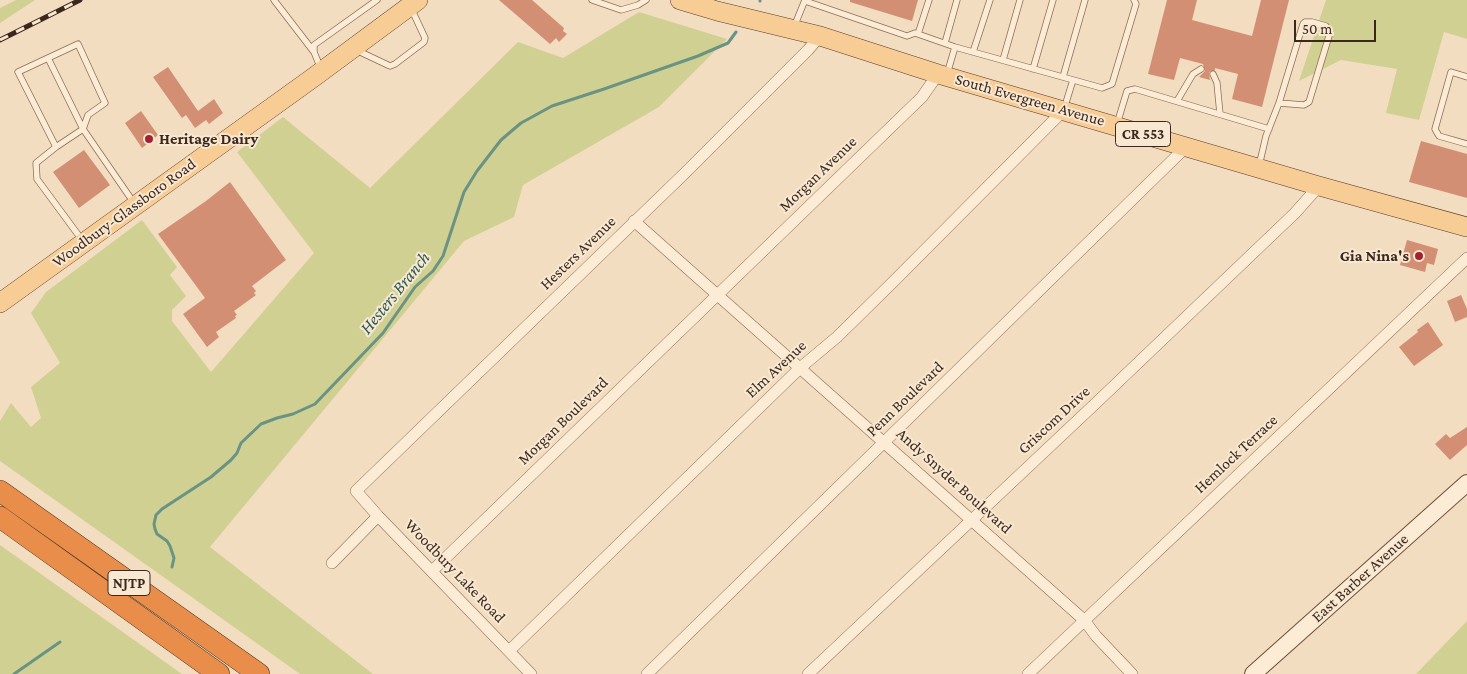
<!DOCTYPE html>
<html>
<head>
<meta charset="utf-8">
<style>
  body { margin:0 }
  #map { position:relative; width:1467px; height:674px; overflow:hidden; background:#f2ddc1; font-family:"Crimson Pro",serif }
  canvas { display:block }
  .scale { position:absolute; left:1294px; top:20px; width:82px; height:22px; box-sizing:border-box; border:2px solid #3b271c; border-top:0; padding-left:6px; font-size:15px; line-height:18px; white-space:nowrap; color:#3b271c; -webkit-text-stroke:4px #f8e8d1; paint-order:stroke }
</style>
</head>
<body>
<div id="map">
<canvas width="1467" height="674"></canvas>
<div class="scale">50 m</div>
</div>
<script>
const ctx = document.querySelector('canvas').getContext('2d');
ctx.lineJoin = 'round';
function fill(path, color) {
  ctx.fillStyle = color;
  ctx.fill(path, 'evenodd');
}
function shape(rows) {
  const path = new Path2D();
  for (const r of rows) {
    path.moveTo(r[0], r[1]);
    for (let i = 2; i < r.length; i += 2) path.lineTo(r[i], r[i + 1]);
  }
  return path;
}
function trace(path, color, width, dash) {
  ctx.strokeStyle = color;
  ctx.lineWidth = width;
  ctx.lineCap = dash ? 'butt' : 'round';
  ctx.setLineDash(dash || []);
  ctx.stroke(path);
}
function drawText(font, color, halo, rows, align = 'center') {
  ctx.font = font + ' "Crimson Pro",serif';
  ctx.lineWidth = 4;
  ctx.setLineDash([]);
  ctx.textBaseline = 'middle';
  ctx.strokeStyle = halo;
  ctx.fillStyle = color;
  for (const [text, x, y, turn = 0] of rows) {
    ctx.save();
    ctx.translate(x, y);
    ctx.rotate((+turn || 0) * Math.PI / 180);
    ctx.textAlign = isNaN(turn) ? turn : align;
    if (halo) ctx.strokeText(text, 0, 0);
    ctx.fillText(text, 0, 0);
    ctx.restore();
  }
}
fill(shape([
  [16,0,35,0,0,23,0,8],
  [1326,0,1467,0,1467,39,1444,32,1419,120,1386,113,1397,69,1341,60,1299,81],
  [639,12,727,39,659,107,523,185,514,217,464,241,210,547,373,674,300,674,0,461,0,421,11,403,31,427,41,418,31,387,60,363,31,313,46,292,142,220,177,267,170,275,186,296,172,310,172,321,211,372,314,253,237,152,283,117,370,188,518,42,563,58],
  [0,545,182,674,0,674],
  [1467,621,1467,674,1416,674]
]), '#d1d093');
trace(shape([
  [760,1,760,0],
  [172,567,174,558,170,546,167,541,157,534,155,529,154,524,156,515,162,509,211,477,231,460,237,453,241,443,261,424,277,418,293,414,315,404,383,333,415,287,433,271,443,256,464,192,477,171,501,140,521,123,552,106,604,89,698,56,728,43,736,32],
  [14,674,60,642]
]), '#6a9383', 3);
fill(shape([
  [499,0,532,0,564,28,563,31,567,34,559,42,556,38,550,44],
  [850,0,918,0,912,21,850,2],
  [1167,0,1197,0,1192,20,1252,36,1261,0,1289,0,1262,107,1232,99,1238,74,1215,68,1215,70,1209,72,1210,80,1199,77,1205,71,1203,64,1180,58,1174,80,1148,74],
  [168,67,198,111,214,99,223,113,209,124,206,120,195,128,186,115,182,118,153,77],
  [141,111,158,135,142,148,125,123],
  [1421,141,1467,154,1467,198,1409,182],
  [84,150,110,185,79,208,53,172],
  [230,182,286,260,252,286,256,291,254,293,256,295,234,311,237,315,235,316,236,318,216,332,219,337,207,347,183,314,205,298,158,234,206,201],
  [1407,240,1438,249,1434,265,1427,263,1425,272,1400,265],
  [1461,295,1467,309,1467,317,1455,322,1447,301],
  [1428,322,1443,345,1414,366,1399,347,1418,332,1417,330],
  [1467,427,1467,445,1450,460,1435,444,1446,434,1450,438]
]), '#d38f73');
const lane = shape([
  [274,0,314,52],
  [592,0,621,10,638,5,646,0],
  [805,1,907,36,915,33,955,47,1102,88,1112,84,1136,4,1134,0],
  [794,27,805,0],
  [918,34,929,0],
  [945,43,957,0],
  [356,50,390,66,395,64,424,42,425,38,411,8],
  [973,52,990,0],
  [48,58,83,129,134,203],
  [1003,60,1020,0],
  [321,69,314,52,314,45,377,0],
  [1033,69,1053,0],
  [947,74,955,47],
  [1213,74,1217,83,1220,114],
  [1063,77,1085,0],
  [1467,77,1451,72,1435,129,1439,136,1467,144],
  [1177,101,1193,74,1201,69],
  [1064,109,1073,80],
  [1117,124,1127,91,1135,89,1269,129],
  [56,147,83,129,88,115,105,103,78,44,18,72,56,147,36,163,37,179,82,240],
  [1259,166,1266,136,1279,103,1303,24,1305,22,1312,22,1326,26,1329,36,1309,102,1304,105,1279,103]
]);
const street = shape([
  [634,221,1084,620,1096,636,1132,674],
  [332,563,378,516],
  [432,571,922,97,938,74],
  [509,651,800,368,837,337,895,280,1064,110],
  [531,674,378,516,356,491,686,172,808,50,820,36],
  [647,674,1186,147],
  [808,674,1096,403,1295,213,1319,186],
  [1028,674,1467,258]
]);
const secondary = shape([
  [1253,674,1467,483]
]);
const primary = shape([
  [680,0,717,11,820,36,938,74,1319,186,1467,227],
  [0,303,314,77,418,0]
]);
const highway = shape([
  [0,491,259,674],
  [0,517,219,674]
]);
trace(lane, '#8d6c56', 7);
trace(street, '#8d6c56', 12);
trace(secondary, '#6f4d3a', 18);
trace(primary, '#5a3b2b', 20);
trace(highway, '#5a3b2b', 22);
trace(lane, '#fcebd5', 5.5);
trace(street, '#fcebd5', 11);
trace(secondary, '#fcebd5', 16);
trace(primary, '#f8cd95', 19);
trace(highway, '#e98e4a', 21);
const rail = shape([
  [0,40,80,0]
]);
trace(rail, '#3b271c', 5);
trace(rail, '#f8e8d1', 3, [9]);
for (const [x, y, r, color] of [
  [149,139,5,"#a12132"],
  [1419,256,5,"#a12132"]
]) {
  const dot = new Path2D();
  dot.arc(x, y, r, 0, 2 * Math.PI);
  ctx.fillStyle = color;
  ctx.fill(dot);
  trace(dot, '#f8e8d1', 2);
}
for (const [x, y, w] of [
  [1143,134,55],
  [129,583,42]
]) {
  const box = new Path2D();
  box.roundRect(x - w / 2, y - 12.5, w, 25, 4);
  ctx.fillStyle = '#f8e8d1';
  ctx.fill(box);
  trace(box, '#3b271c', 1);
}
drawText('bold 15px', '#3b271c', null, [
  ["CR 553",1143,134],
  ["NJTP",129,583]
]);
drawText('16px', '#3b271c', '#f8e8d1', [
  ["South Evergreen Avenue",1030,100,16],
  ["Morgan Avenue",818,174,-44],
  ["Woodbury-Glassboro Road",124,213,-36],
  ["Hesters Avenue",578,253,-44],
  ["Elm Avenue",776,369,-43],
  ["Penn Boulevard",905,399,-44],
  ["Griscom Drive",1054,420,-43],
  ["Morgan Boulevard",563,421,-44],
  ["Hemlock Terrace",1236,454,-43],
  ["Andy Snyder Boulevard",954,481,42],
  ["Woodbury Lake Road",455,571,46],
  ["East Barber Avenue",1360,578,-42]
]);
drawText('bold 16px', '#3b271c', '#f8e8d1', [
  ["Heritage Dairy",159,139],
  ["Gia Nina's",1409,256,"right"]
], 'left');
drawText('italic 18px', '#2a5c53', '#f8e8d1', [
  ["Hesters Branch",395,293,-51]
]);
</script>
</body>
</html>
